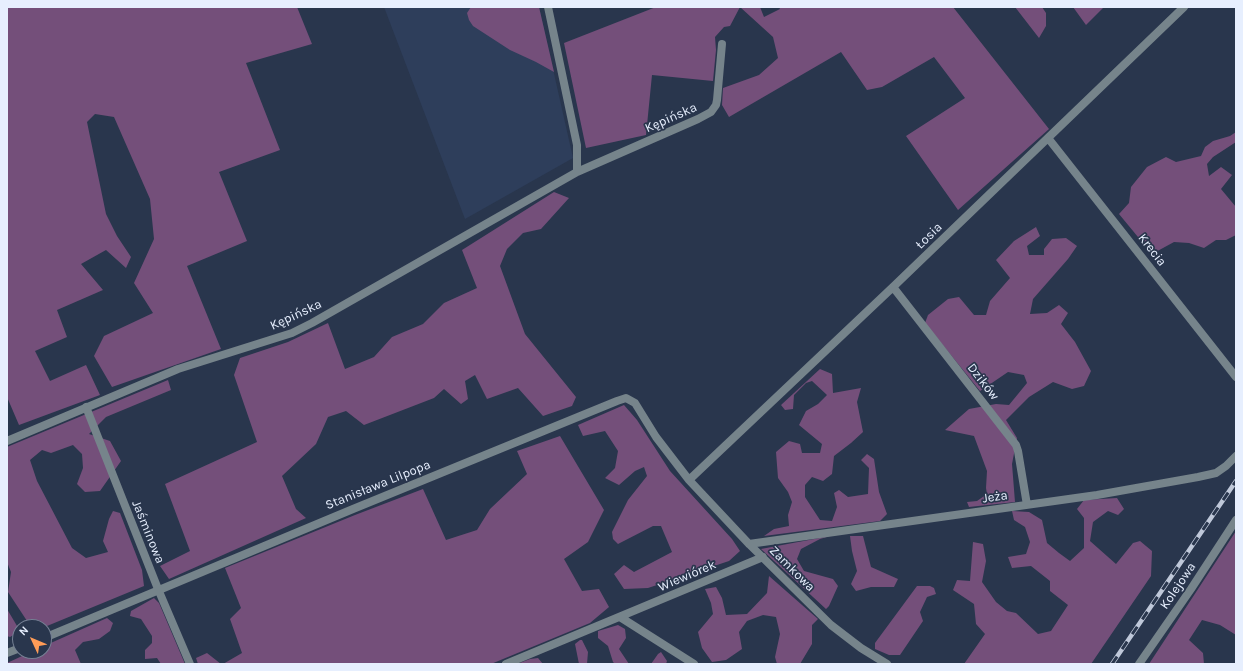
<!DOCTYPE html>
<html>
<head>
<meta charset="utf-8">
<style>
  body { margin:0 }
  #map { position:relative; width:1243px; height:671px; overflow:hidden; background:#29364d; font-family:Karla,sans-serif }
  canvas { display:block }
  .frame { position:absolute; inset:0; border:8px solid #e7effe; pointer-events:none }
  .north { position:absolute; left:12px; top:619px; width:40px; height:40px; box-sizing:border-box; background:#29364d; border:1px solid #758094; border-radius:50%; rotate:314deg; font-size:11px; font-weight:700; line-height:16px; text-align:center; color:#e7effe }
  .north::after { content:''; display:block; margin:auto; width:14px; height:18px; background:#fe9c57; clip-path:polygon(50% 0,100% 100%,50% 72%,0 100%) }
</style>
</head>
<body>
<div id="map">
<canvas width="1243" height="671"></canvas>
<div class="frame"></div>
<div class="north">N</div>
</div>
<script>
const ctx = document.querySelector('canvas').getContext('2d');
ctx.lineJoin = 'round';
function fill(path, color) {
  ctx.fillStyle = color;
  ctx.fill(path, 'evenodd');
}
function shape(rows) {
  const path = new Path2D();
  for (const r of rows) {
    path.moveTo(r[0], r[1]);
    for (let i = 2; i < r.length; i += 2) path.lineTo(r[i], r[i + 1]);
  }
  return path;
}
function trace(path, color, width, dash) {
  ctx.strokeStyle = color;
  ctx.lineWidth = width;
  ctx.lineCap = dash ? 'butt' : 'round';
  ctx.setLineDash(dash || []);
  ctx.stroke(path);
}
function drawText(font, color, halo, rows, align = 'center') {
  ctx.font = font + ' Karla,sans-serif';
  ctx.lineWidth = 3.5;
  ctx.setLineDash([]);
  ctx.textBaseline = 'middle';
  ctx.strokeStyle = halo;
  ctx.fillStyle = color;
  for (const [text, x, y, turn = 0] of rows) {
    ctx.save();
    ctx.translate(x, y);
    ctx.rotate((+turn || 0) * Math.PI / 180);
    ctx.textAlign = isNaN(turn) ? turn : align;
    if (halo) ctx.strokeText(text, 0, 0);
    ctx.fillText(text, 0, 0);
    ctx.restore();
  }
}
fill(shape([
  [384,7,539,7,573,158,465,219]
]), '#2e3e5b');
fill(shape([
  [7,7,297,7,312,44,246,63,280,150,219,172,247,241,187,266,221,349,112,387,94,356,104,336,153,313,134,283,154,239,150,199,114,117,95,114,87,122,106,214,117,236,131,257,126,268,106,250,81,264,103,290,57,310,67,337,35,351,50,381,86,365,100,395,19,425,7,397],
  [471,7,539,7,554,72,536,62,510,50,473,26,469,20,467,13],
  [656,7,760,7,764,17,780,9,779,7,953,7,1049,129,958,210,906,136,965,98,934,57,882,87,867,90,841,52,729,117,722,105,723,88,759,75,778,58,773,37,740,7,730,26,724,27,715,37,716,50,713,81,652,75,646,135,586,148,564,43],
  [1015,7,1042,7,1046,13,1046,26,1039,38],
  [1073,7,1104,7,1086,25],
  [1236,132,1236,142,1213,157,1207,164,1209,176,1221,167,1232,175,1221,189,1236,207,1236,235,1226,240,1216,240,1204,248,1189,243,1174,242,1152,254,1119,214,1129,203,1131,187,1147,167,1166,157,1176,162,1201,156,1205,147,1213,141,1230,136],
  [554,192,569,198,541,229,523,233,507,249,500,266,525,334,576,397,572,406,543,416,518,388,487,399,475,375,465,381,468,399,461,404,444,389,434,398,364,425,346,411,328,417,316,444,282,476,296,509,306,518,169,579,160,566,190,551,165,484,257,442,234,375,240,358,288,342,328,323,345,369,374,357,392,337,423,324,444,303,477,288,462,250],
  [1036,227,1040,236,1027,246,1029,255,1044,255,1044,249,1052,239,1066,238,1077,246,1068,259,1033,299,1030,314,1047,313,1059,305,1068,313,1061,324,1075,342,1091,371,1084,386,1072,389,1053,382,1029,397,1006,420,1017,438,1012,464,1015,502,969,507,967,502,977,501,987,494,986,488,987,471,974,436,945,430,969,409,996,404,1009,405,1027,383,1024,375,1008,372,980,391,925,323,928,315,948,299,959,297,974,315,986,315,990,301,1010,278,996,260,1014,241],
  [820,369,832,374,833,393,861,388,857,402,863,432,851,443,834,456,832,474,823,481,812,477,805,485,805,497,820,520,832,521,837,507,834,493,839,490,848,497,868,494,869,468,861,460,867,454,874,459,879,492,887,514,880,521,764,536,774,529,789,526,788,515,792,502,788,492,778,478,776,452,789,441,800,444,802,453,820,453,822,444,799,425,806,411,818,404,827,395,812,381,806,383,794,395,793,409,785,410,781,405],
  [168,380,171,390,106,417,89,434,110,441,121,461,100,491,85,492,77,484,83,468,82,454,73,445,51,453,42,450,30,460,37,481,72,548,86,558,108,552,103,541,109,519,113,511,120,513,142,570,144,586,47,626,29,624,8,592,11,572,7,562,7,447],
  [624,405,637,420,670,471,732,539,740,551,729,561,648,588,624,589,614,574,624,565,634,572,672,552,661,526,653,526,618,544,613,539,612,532,628,500,647,476,644,467,635,471,619,485,605,478,615,468,618,451,605,431,583,436,578,425],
  [560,436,604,510,588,542,564,559,582,591,599,589,609,607,590,623,491,664,223,664,242,653,230,619,241,608,225,568,355,515,423,489,446,540,477,530,490,509,527,474,517,451],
  [1117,498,1124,509,1118,515,1108,511,1093,522,1090,541,1116,564,1133,543,1140,541,1152,551,1151,576,1091,664,964,664,985,634,976,624,974,604,953,590,957,580,970,581,973,542,983,544,986,561,982,582,996,602,1007,611,1016,613,1038,634,1051,631,1068,605,1050,591,1050,581,1031,566,1012,568,1008,557,1026,554,1030,542,1025,527,1014,520,1012,511,1029,512,1042,520,1047,543,1059,553,1070,561,1084,548,1084,518,1077,509,1084,500],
  [1236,531,1236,635,1220,625,1202,620,1189,640,1203,653,1204,664,1149,664],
  [830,536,820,539,801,549,797,559,804,571,833,579,838,586,829,606,826,609,761,549],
  [850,536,863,536,871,567,898,579,894,587,871,587,856,591,851,584,857,571,852,551],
  [769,576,818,619,812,625,812,644,800,664,777,664,775,657,780,634,776,617,763,615,747,621,739,632,742,649,726,660,712,662,702,648,698,632,713,614,711,603,705,589,716,587,722,598,726,615,747,614,767,593],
  [917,586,930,586,934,588,936,594,927,597,920,612,923,621,900,655,889,655,875,649,875,643],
  [154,598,159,603,185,664,161,664,157,658,145,659,145,650,152,643,152,636,141,619,130,616,131,611],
  [7,609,20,631,10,637,7,636],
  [107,618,113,623,110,631,99,639,83,642,75,650,81,664,7,664,7,663,33,651,44,651,44,646],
  [618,625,625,629,626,638,619,649,629,664,615,664,613,662,608,646,598,638,598,631],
  [580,640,582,640,588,652,587,664,579,664,575,644],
  [661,652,667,661,666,664,651,664,658,654],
  [207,653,221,664,198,664,196,658],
  [538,658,543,664,517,664,530,659]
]), '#744f7a');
trace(shape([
  [1048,138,1236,377],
  [577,172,698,119,711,112,716,105,717,100,722,44],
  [893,287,1016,445,1018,451,1027,505],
  [86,407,158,589,190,664],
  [7,441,178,369,292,333,312,323,577,172,577,145,548,7],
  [689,480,893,287,1184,7],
  [749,544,1097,495,1198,477,1216,473,1226,466,1236,456],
  [620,617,694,664],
  [44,638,353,509,617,401,626,398,635,403,656,437,689,480,749,544,831,625,861,648,887,664],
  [7,653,20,648],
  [506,664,763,557],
  [1139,664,1191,589,1236,520]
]), '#76848b', 8);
const rail = shape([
  [1112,664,1236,481]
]);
trace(rail, '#bfc8d9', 4.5);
trace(rail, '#29364d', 3, [9]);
drawText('13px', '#e7effe', '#29364d', [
  ["Kępińska",671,118,-24],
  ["Łosia",929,236,-44],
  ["Krecia",1152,250,52],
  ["Kępińska",296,315,-25],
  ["Dzików",983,382,52],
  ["Stanisława Lilpopa",378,485,-22],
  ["Jeża",995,497,-8],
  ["Jaśminowa",148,532,68],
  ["Zamkowa",792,569,45],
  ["Wiewiórek",687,576,-23],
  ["Kolejowa",1178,586,-56]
]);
</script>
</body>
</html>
